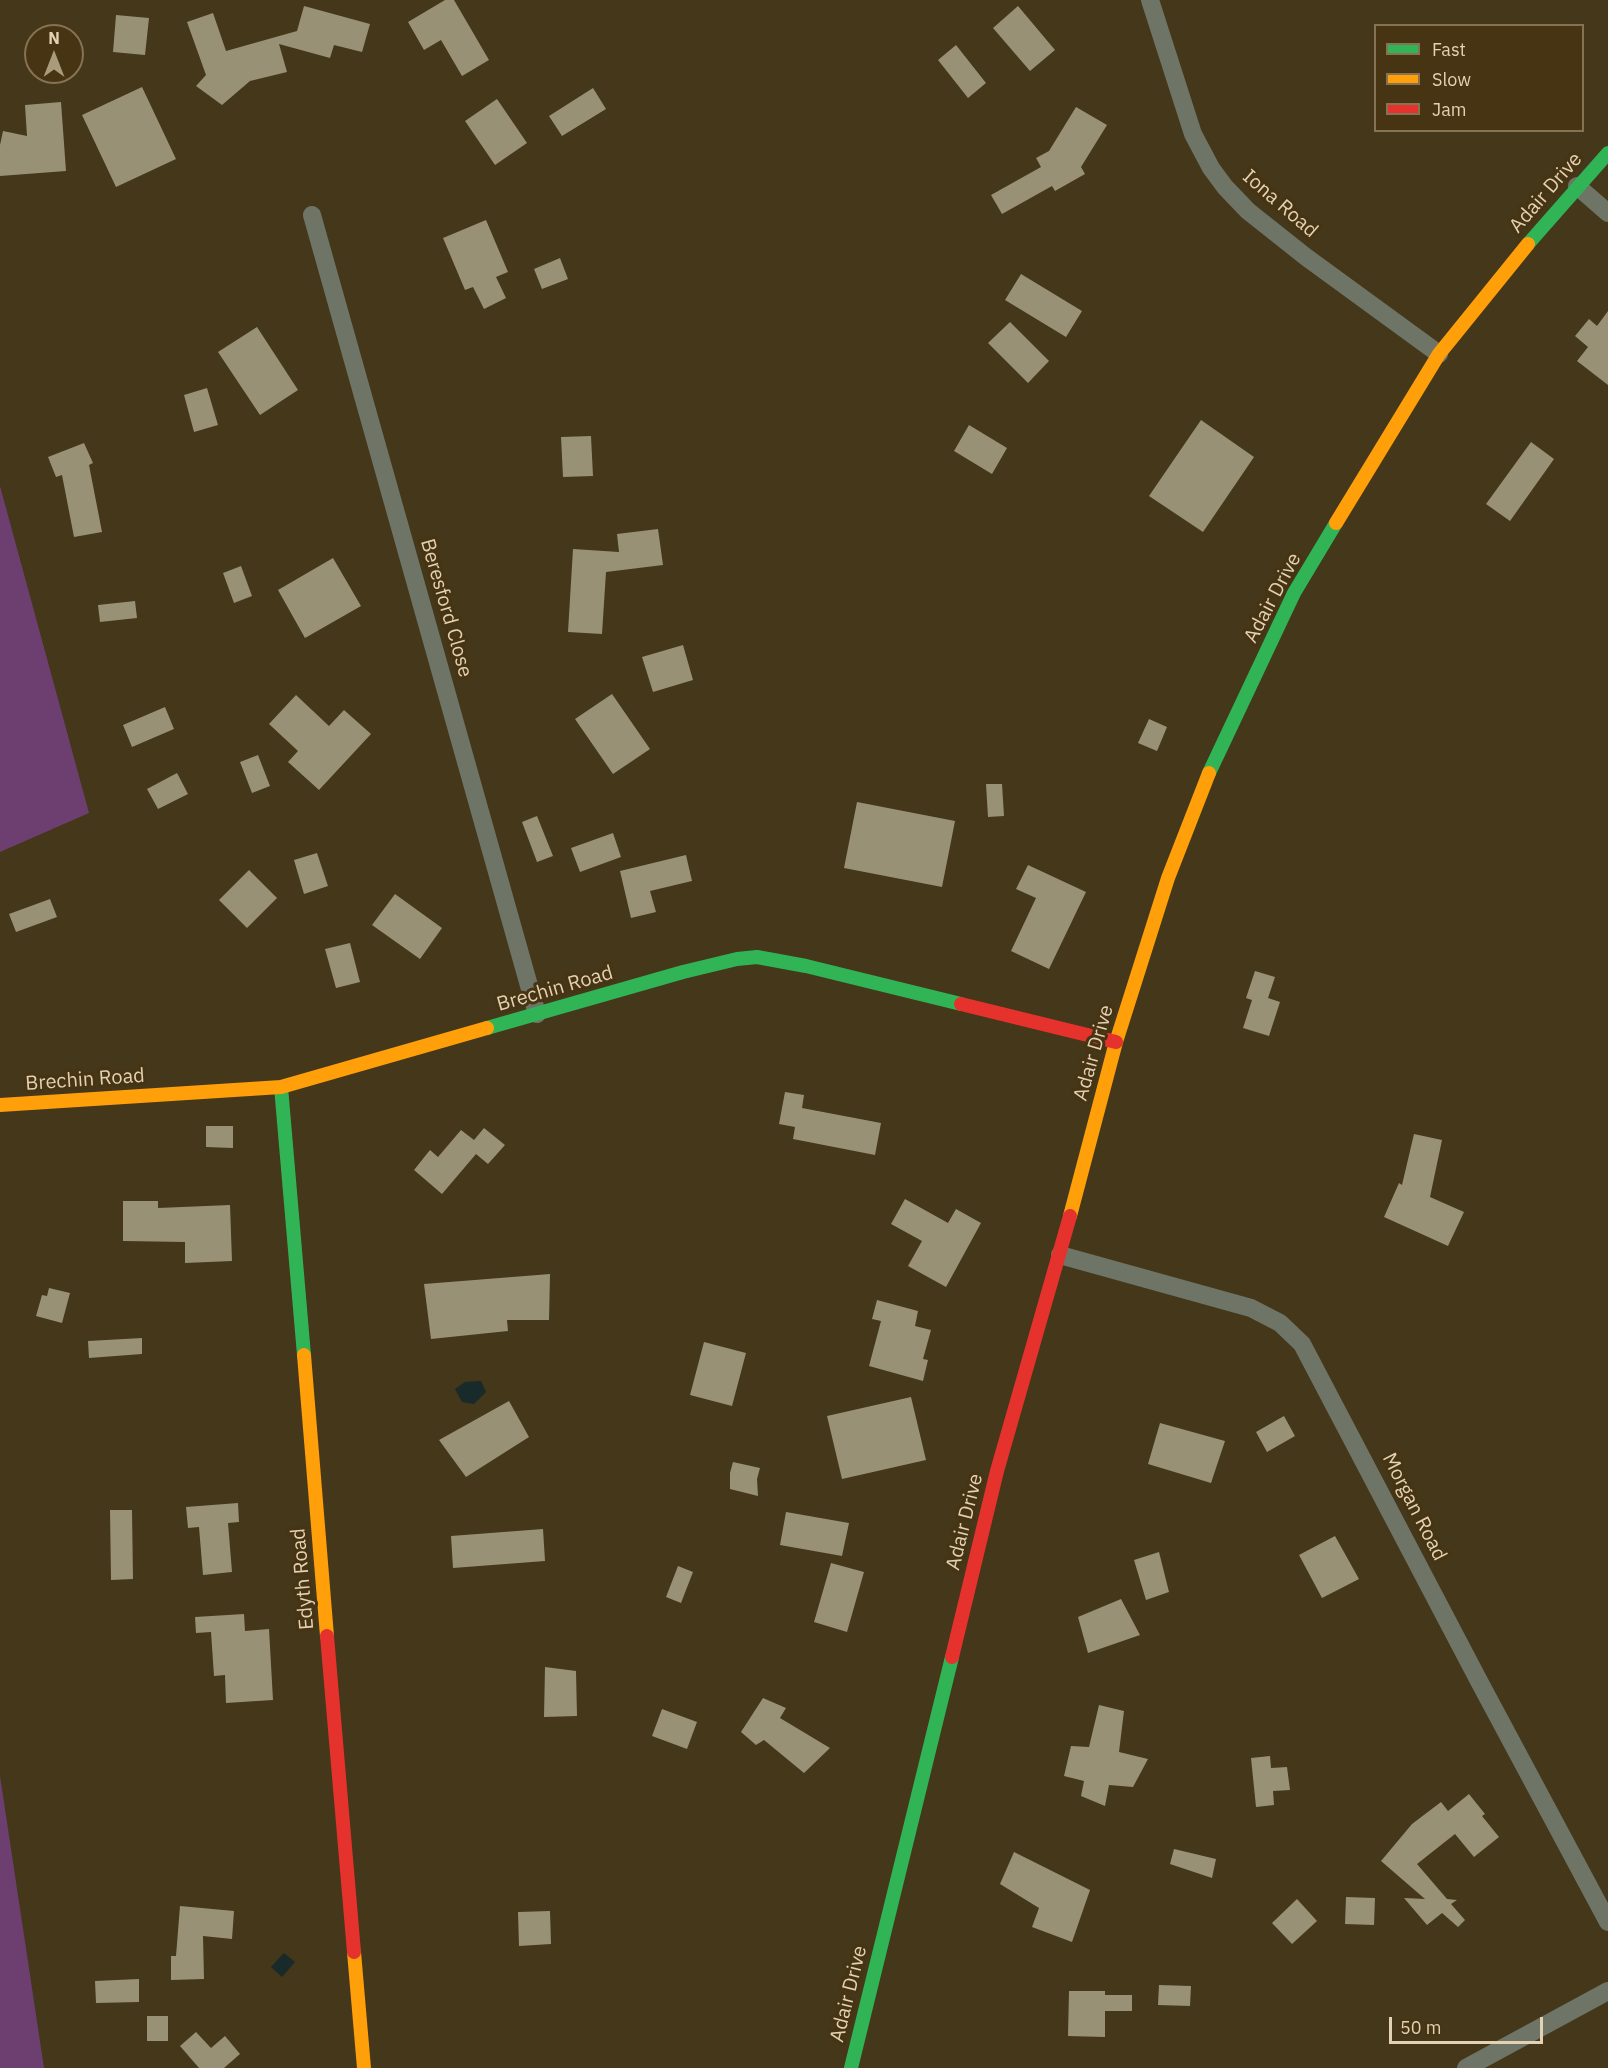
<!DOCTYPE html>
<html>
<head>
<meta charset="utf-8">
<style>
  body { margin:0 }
  #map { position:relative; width:1608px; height:2068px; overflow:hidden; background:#44371a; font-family:"IBM Plex Sans",sans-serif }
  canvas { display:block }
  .legend { position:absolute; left:1374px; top:24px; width:210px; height:108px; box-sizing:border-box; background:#463413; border:2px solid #857353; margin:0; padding:8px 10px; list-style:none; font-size:18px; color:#e3d1b3 }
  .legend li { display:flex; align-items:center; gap:12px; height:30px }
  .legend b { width:30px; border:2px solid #857353 }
  .north { position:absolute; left:24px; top:24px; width:60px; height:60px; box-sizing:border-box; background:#463413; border:2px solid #857353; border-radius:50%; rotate:0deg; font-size:16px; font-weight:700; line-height:24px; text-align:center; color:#e3d1b3 }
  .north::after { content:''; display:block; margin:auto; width:21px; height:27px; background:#ab9b7d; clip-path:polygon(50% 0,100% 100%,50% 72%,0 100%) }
  .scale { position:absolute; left:1389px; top:2017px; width:154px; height:27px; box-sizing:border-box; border:3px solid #e3d1b3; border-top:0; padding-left:8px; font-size:18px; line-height:21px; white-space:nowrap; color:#e3d1b3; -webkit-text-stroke:4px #463413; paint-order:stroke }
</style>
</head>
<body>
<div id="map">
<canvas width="1608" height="2068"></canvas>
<ul class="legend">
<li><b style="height:8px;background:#30b455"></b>Fast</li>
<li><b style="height:8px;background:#ff9f0a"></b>Slow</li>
<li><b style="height:8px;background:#e5322d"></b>Jam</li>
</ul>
<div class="north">N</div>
<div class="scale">50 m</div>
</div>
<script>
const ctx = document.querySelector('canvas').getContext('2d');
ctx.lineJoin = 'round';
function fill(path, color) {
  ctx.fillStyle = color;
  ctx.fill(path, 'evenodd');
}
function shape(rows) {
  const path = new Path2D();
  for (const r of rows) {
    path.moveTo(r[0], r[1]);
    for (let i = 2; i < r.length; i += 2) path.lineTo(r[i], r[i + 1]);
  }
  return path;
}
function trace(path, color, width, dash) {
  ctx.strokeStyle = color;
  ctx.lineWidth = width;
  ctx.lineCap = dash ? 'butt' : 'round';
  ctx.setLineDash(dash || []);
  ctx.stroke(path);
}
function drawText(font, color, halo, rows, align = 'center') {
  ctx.font = font + ' "IBM Plex Sans",sans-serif';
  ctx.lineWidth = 6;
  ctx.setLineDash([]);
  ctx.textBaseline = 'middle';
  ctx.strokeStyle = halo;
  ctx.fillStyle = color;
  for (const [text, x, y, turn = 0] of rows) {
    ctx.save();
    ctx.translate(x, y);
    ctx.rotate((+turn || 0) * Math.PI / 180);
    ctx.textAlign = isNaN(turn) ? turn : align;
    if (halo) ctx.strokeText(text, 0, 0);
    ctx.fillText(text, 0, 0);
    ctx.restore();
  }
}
fill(shape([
  [0,486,89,813,0,852],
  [0,1776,44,2068,0,2068]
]), '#6d3f70');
fill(shape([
  [481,1381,486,1392,474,1404,462,1402,455,1389,465,1382],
  [284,1953,295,1962,282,1977,271,1967]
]), '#182a29');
fill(shape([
  [445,0,454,0,489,60,462,76,441,40,424,50,408,22],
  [304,6,370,24,362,52,334,45,330,58,279,44,287,72,250,81,222,105,196,86,206,75,187,22,213,13,226,51,297,31],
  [1018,6,1055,50,1030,71,993,28],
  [116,15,149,18,145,55,113,52],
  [956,45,986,83,968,98,938,60],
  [142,87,176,159,116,187,82,115],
  [593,88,606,109,562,136,549,116],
  [497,99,527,143,495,165,465,121],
  [61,102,66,171,0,176,0,145,3,131,27,136,25,105],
  [1076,107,1107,125,1081,167,1085,174,1055,191,1052,186,1002,214,991,195,1041,167,1036,158,1049,151],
  [486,220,508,272,496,277,506,298,484,309,473,287,465,290,443,238],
  [560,258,568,279,542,289,534,269],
  [1021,274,1082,311,1066,337,1005,300],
  [1608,311,1608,385,1577,361,1588,347,1575,336,1589,319,1597,326],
  [1010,322,1049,361,1028,383,988,343],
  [257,327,298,390,260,415,218,352],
  [207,388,218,425,194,432,184,395],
  [1201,420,1254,457,1203,532,1149,496],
  [969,425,1007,448,992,474,954,451],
  [591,436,593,476,563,477,561,437],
  [1531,442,1554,459,1510,521,1486,504],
  [84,443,93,463,89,465,102,532,74,537,62,475,56,477,48,457],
  [658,529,663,565,606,572,602,634,568,632,573,549,619,552,617,534],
  [333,558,361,606,305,638,278,590],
  [241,566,252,596,234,603,223,573],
  [135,601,137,618,100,622,98,605],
  [683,645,693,680,653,692,642,657],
  [612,694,650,749,613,774,575,719],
  [296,695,329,726,344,710,371,734,319,790,288,762,298,751,269,724],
  [165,707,174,729,132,747,123,725],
  [1149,719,1167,727,1157,751,1138,743],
  [258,755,270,786,252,793,240,762],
  [177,773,188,794,158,809,147,789],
  [986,784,1002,784,1004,816,988,817],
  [857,802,955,821,942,887,844,868],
  [537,816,553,856,537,862,522,822],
  [613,833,621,857,580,872,571,848],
  [317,853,328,886,304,894,294,860],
  [686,855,692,881,650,891,656,912,631,918,620,871],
  [1028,865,1086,892,1049,969,1011,951,1036,898,1016,889],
  [249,870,277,898,247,928,219,900],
  [395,894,442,928,420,959,372,925],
  [50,899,57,917,16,932,9,914],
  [350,943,360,982,336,988,325,949],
  [1255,971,1275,977,1268,998,1280,1002,1269,1036,1243,1028,1252,1000,1246,998],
  [785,1092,804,1095,802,1108,881,1123,875,1155,793,1139,795,1127,779,1124],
  [206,1126,233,1126,233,1148,206,1147],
  [484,1128,505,1145,488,1164,476,1154,442,1194,414,1170,430,1150,438,1157,461,1130,474,1140],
  [1414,1134,1442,1140,1430,1197,1464,1212,1448,1246,1384,1217,1399,1183,1402,1185],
  [905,1199,948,1223,956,1209,981,1223,946,1287,908,1266,922,1241,891,1224],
  [123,1201,158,1201,158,1208,230,1205,232,1261,185,1263,185,1242,123,1241],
  [550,1274,549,1320,507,1320,508,1331,431,1339,424,1284],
  [49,1288,70,1293,62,1323,36,1316,42,1295,47,1296],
  [877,1300,918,1311,915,1326,931,1330,923,1359,928,1360,923,1381,869,1366,881,1321,872,1319],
  [142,1338,142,1354,89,1358,88,1341],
  [704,1342,746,1353,732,1406,690,1395],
  [911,1397,926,1460,842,1479,827,1416],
  [509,1401,529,1437,466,1477,439,1440],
  [1284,1416,1295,1436,1267,1452,1256,1432],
  [1160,1423,1225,1441,1211,1483,1148,1464],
  [733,1462,760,1468,757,1479,758,1496,730,1489,730,1473],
  [238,1503,239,1522,228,1523,232,1572,203,1575,199,1527,188,1528,186,1507],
  [110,1510,132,1510,133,1579,111,1580],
  [786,1512,849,1523,842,1556,780,1545],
  [543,1529,545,1561,453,1568,451,1536],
  [1335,1536,1359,1579,1322,1598,1299,1555],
  [1159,1552,1169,1592,1146,1600,1134,1560],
  [831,1563,864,1572,847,1632,814,1622],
  [678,1566,693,1572,681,1603,666,1597],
  [1121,1599,1140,1635,1088,1653,1078,1617],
  [244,1614,245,1631,269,1629,273,1700,226,1703,225,1675,214,1676,211,1632,196,1633,195,1617],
  [545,1667,576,1671,577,1716,544,1717],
  [763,1698,786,1708,780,1718,830,1748,804,1773,764,1740,756,1745,741,1732],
  [1099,1705,1124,1711,1119,1752,1148,1759,1133,1787,1109,1785,1105,1806,1081,1796,1084,1781,1064,1776,1071,1746,1089,1747],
  [662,1709,697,1722,687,1749,652,1736],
  [1270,1756,1271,1768,1287,1767,1290,1790,1273,1791,1274,1805,1256,1807,1251,1758],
  [1469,1794,1485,1814,1482,1816,1499,1837,1474,1857,1455,1834,1417,1864,1447,1899,1457,1900,1451,1904,1465,1920,1458,1927,1442,1913,1427,1925,1404,1898,1425,1899,1381,1861,1412,1824,1441,1802,1448,1811],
  [1174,1849,1216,1859,1212,1878,1170,1864],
  [1014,1852,1090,1890,1072,1942,1032,1927,1039,1908,1000,1884],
  [1346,1897,1375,1898,1374,1925,1345,1924],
  [1297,1899,1317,1921,1292,1944,1272,1923],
  [180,1906,234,1911,232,1939,203,1936,204,1979,171,1980,171,1956,176,1956],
  [550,1911,551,1944,519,1946,518,1912],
  [139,1979,139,2002,96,2003,95,1981],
  [1159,1985,1191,1986,1190,2006,1158,2005],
  [1069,1991,1105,1991,1105,1995,1132,1995,1132,2011,1105,2011,1105,2037,1068,2036],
  [147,2016,168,2016,168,2041,147,2041],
  [196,2032,211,2048,225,2036,240,2054,224,2068,199,2068,180,2046]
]), '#999176');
trace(shape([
  [1150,0,1193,134,1211,168,1225,187,1248,211,1306,257,1439,354],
  [1577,186,1608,213],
  [312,215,537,1014],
  [1060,1255,1251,1308,1280,1323,1302,1344,1480,1683,1608,1922],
  [1466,2068,1608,1991]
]), '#6e7566', 18);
trace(shape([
  [1528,244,1608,153],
  [1209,773,1294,593,1336,523],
  [487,1028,683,972,737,959,757,957,806,966,961,1004],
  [281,1087,304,1355],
  [851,2068,952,1657]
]), '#30b455', 14);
trace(shape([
  [1336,523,1439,354,1528,244],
  [0,1105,281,1087,487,1028],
  [1070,1216,1116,1042,1168,878,1209,773],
  [304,1355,327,1636],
  [354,1952,364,2068]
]), '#ff9f0a', 14);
trace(shape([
  [961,1004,1116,1042],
  [327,1636,354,1952],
  [952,1657,997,1471,1070,1216]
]), '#e5322d', 14);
drawText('20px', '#e3d1b3', '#463413', [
  ["Adair Drive",1546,193,-49],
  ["Iona Road",1280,204,41],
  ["Adair Drive",1273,598,-62],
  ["Beresford Close",446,608,74],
  ["Brechin Road",555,989,-16],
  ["Adair Drive",1094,1053,-74],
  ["Brechin Road",85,1080,-4],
  ["Morgan Road",1414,1507,63],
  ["Adair Drive",965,1522,-76],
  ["Edyth Road",303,1579,-95],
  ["Adair Drive",849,1994,-76]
]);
</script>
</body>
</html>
